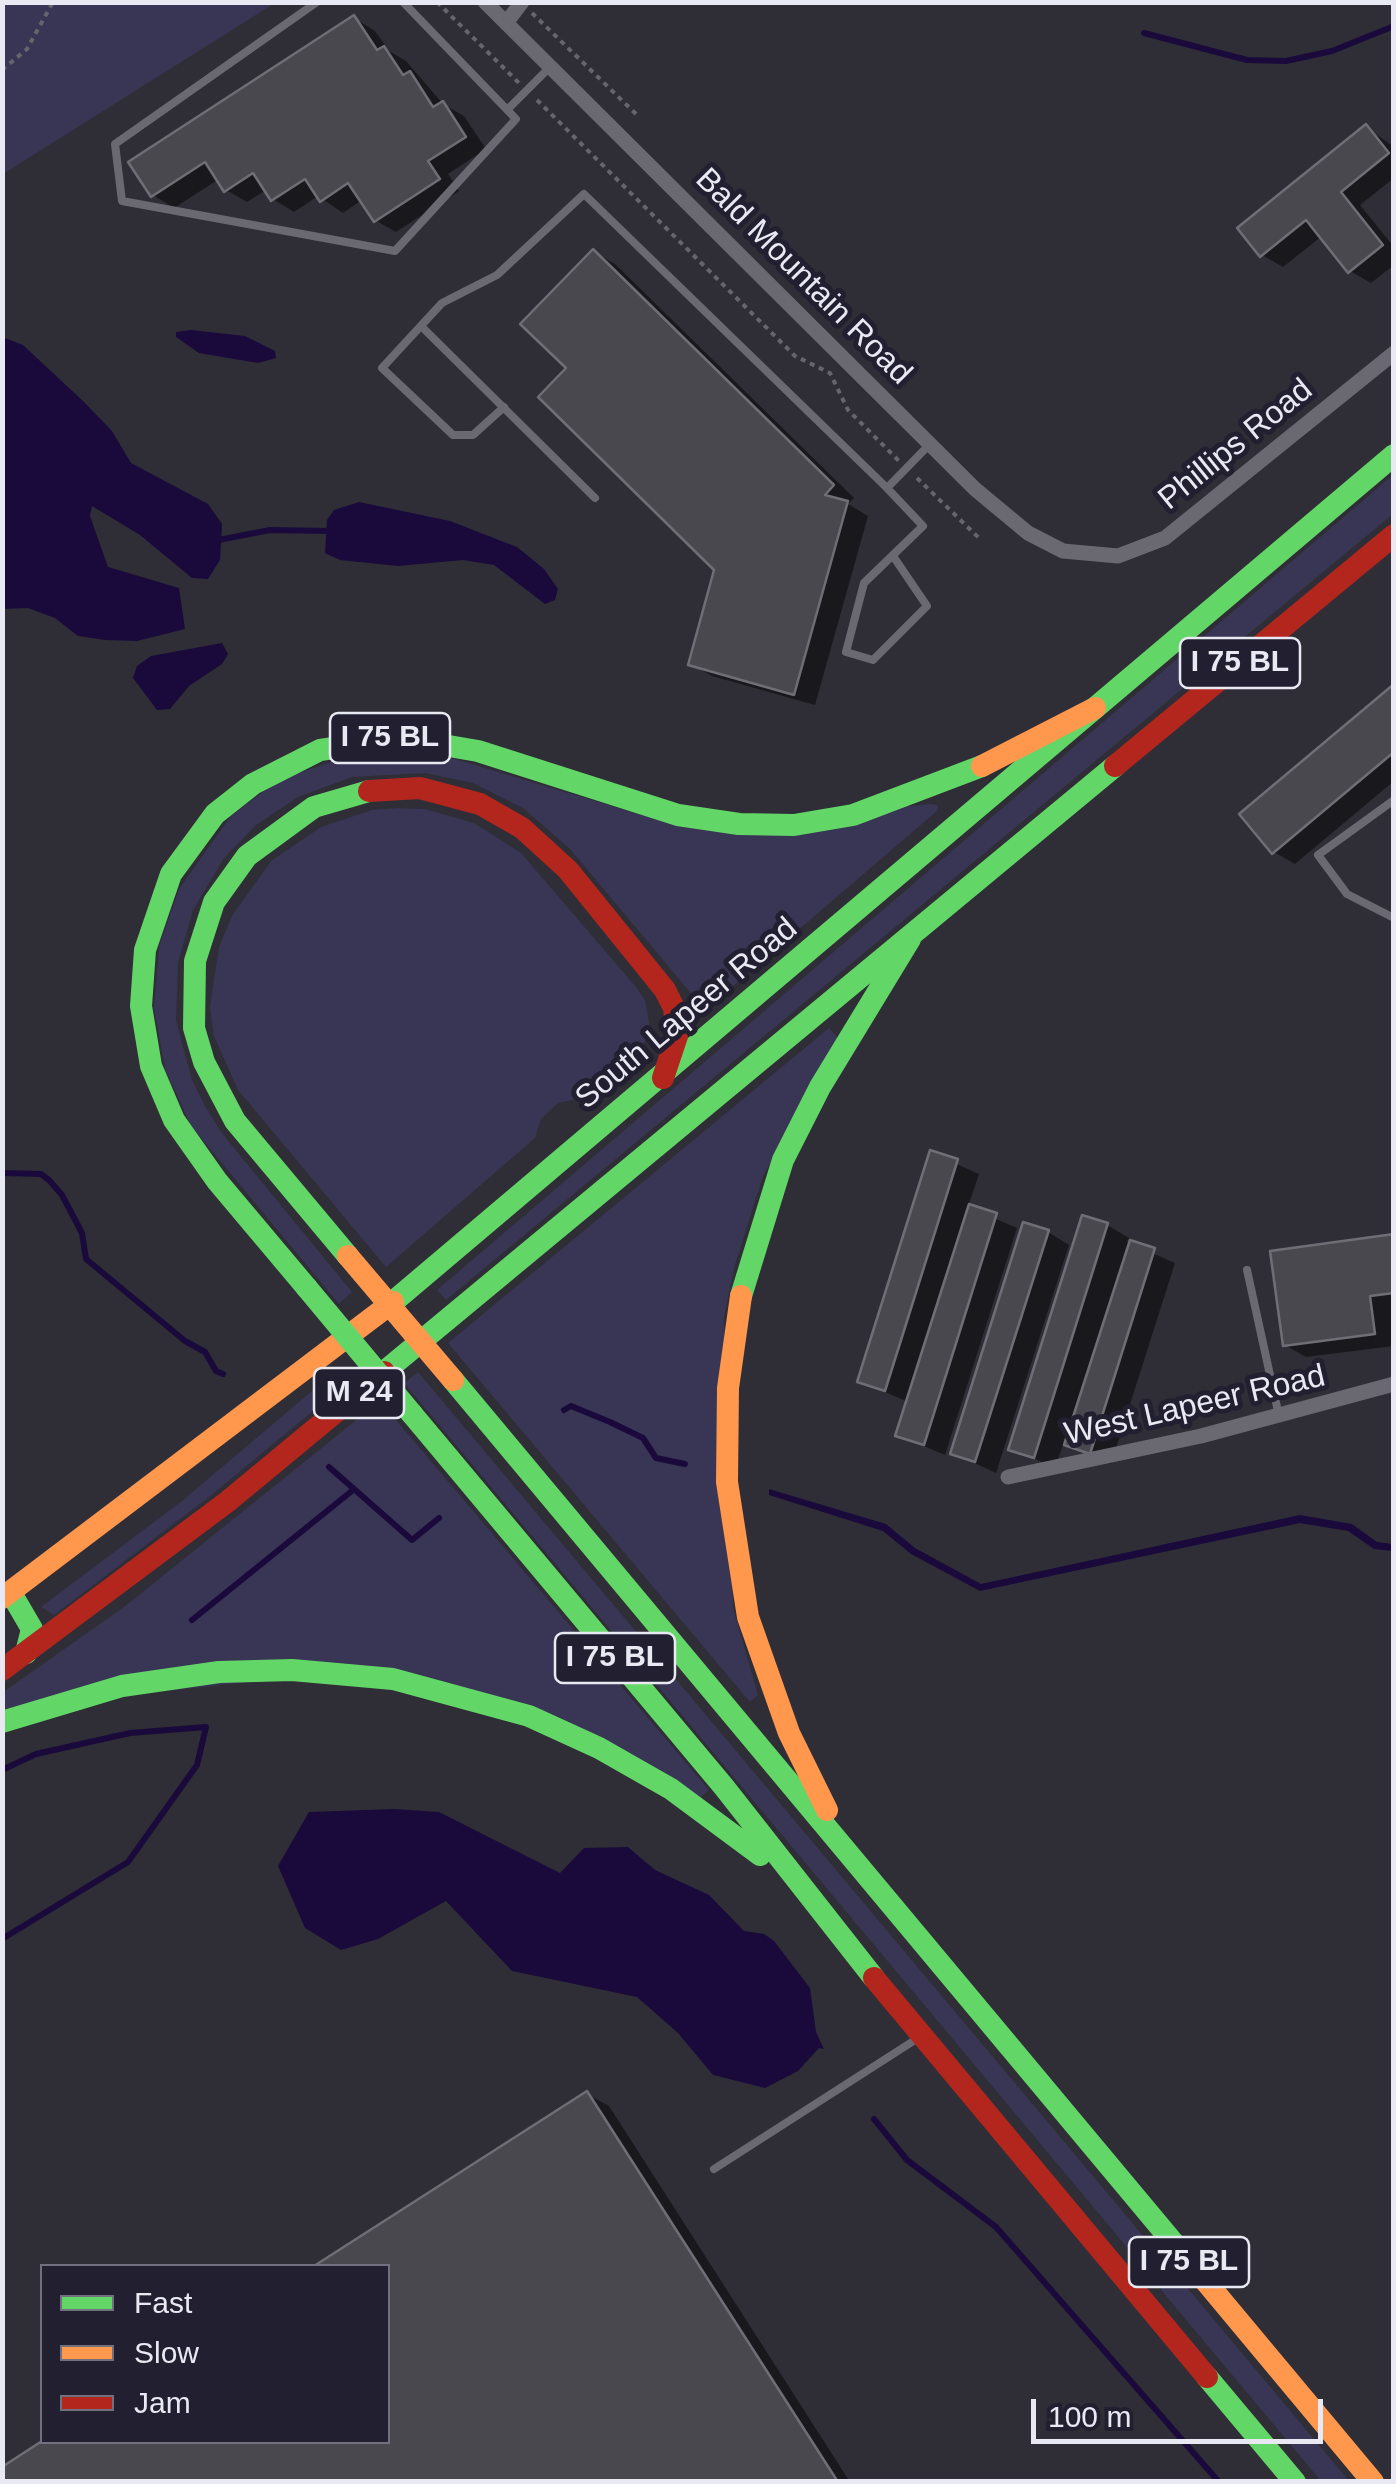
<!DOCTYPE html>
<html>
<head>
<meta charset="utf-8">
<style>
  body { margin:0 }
  #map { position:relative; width:1396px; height:2484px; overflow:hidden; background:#2f2e36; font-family:Helvetica,sans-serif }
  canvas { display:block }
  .frame { position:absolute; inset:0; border:5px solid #e9e9f3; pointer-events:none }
  .legend { position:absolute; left:40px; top:2264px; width:350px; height:180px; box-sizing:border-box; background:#222030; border:2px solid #72707e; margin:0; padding:12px 18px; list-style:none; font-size:30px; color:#e9e9f3 }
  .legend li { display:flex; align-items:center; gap:20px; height:50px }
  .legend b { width:50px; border:2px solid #72707e }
  .scale { position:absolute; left:1031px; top:2399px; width:292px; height:45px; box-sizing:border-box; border:5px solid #e9e9f3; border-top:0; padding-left:12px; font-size:30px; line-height:35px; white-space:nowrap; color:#e9e9f3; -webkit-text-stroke:8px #222030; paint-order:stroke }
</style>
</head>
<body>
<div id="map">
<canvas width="1396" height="2484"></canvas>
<div class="frame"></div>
<ul class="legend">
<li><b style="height:12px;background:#63d668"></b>Fast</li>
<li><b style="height:12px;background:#ff974d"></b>Slow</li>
<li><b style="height:12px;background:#b3261e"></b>Jam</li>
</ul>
<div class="scale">100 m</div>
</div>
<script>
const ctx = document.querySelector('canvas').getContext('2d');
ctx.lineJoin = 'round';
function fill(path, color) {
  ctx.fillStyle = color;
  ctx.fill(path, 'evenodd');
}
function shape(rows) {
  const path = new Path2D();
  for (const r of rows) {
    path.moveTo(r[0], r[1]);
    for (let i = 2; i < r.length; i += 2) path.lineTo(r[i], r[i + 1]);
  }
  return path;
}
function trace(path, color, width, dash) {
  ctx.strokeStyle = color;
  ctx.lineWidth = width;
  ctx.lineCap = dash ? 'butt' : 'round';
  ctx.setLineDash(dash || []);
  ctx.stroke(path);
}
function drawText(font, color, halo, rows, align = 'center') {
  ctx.font = font + ' Helvetica,sans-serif';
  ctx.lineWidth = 10;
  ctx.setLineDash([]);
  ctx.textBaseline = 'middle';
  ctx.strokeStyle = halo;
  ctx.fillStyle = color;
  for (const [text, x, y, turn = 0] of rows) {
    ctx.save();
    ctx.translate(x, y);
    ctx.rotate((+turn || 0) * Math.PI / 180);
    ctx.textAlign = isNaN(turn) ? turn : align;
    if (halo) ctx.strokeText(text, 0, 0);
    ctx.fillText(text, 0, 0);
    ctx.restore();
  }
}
fill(shape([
  [3,2,275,2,275,3,3,174],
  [1393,475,1393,514,446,1300,437,1290],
  [368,750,425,750,682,827,930,804,938,805,937,811,705,1010,570,849,523,808,473,783,425,773,352,777,298,797,256,825,224,858,193,910,178,963,176,1020,192,1080,205,1106,221,1132,352,1292,339,1304,191,1126,165,1069,154,1008,159,946,179,889,231,816,280,779],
  [398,808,425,809,474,823,521,853,636,987,645,1000,650,1029,638,1057,624,1072,591,1096,558,1103,541,1119,535,1138,386,1267,238,1090,214,1036,210,1007,219,947,232,916,271,861,321,827,372,810],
  [829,1028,839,1039,763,1176,735,1265,724,1317,733,1608,758,1695,750,1702,448,1343],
  [418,1372,1145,2238,1146,2252,1131,2252,404,1383],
  [319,1385,330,1397,209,1497,54,1615,41,1607,182,1501],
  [380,1401,709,1790,701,1797,385,1667,3,1709,2,1693,124,1607],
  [1171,2276,1179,2278,1349,2481,1321,2481,1162,2291,1162,2283]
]), '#393554');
fill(shape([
  [191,330,245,336,275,351,276,358,258,363,199,353,176,337,176,332],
  [2,337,23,345,84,402,112,431,131,463,208,504,222,524,220,560,208,579,192,578,140,535,92,506,90,516,108,567,179,588,185,629,137,641,105,640,78,636,55,618,28,608,3,609],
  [359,502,450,521,517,547,544,569,558,589,555,600,545,604,494,565,463,560,398,566,340,560,325,553,327,520,334,510],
  [222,643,228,654,222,664,189,686,170,709,157,710,133,678,137,666,151,656],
  [769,1489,886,1524,915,1548,981,1584,1300,1515,1352,1524,1377,1542,1393,1544,1393,1551,1374,1549,1348,1531,1300,1523,980,1591,911,1554,883,1531,769,1495],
  [394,1809,439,1812,560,1873,584,1848,628,1847,655,1870,709,1895,744,1931,764,1934,774,1941,810,1988,816,2032,824,2049,819,2048,798,2071,765,2088,713,2075,678,2033,637,1997,512,1971,446,1901,378,1939,341,1950,305,1928,278,1866,309,1812]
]), '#190a3b');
fill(shape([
  [354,18,375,31,389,51,406,61,443,104,464,116,486,149,448,174,459,191,396,232,375,220,362,200,343,213,318,196,294,212,273,199,266,190,247,202,226,190,219,179,174,208,153,195],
  [1366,127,1394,147,1394,178,1360,205,1394,247,1394,265,1371,283,1350,271,1322,236,1283,267,1262,255],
  [594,252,615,264,854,498,848,504,868,516,815,705,712,676,691,664,717,570,569,368],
  [1394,687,1394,781,1295,864,1274,852],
  [932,1153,979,1174,968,1207,1017,1228,945,1455,898,1435,908,1402,860,1381],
  [1084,1218,1107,1225,1129,1238,1127,1242,1175,1263,1111,1464,1064,1442,1055,1468,1011,1448],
  [1048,1232,1069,1245,996,1473,953,1453],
  [1394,1237,1394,1346,1306,1357,1285,1345],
  [587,2094,609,2106,850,2482,2,2482,47,2442,388,2442,388,2266,319,2266]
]), '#0007');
trace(shape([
  [1144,33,1247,60,1286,61,1332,51,1394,26],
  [213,541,270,530,329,531],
  [2,1173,41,1174,49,1180,62,1195,82,1233,86,1259,185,1341,205,1352,216,1371,223,1374],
  [564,1410,571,1406,610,1422,643,1438,656,1458,685,1464],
  [329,1467,412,1540,439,1518],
  [192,1620,353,1490],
  [2,1770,36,1754,130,1733,206,1727,197,1765,128,1862,2,1939],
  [874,2119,907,2160,996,2227,1219,2482]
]), '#190a3b', 6);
const building = shape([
  [354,15,377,50,384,46,403,75,410,71,433,107,443,101,466,137,428,161,440,179,374,222,348,183,320,202,305,179,271,201,253,173,224,192,205,162,151,197,128,162,354,15],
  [1366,124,1389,153,1341,192,1383,245,1348,273,1306,220,1260,257,1237,228,1366,124],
  [593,249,834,485,825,495,848,501,794,695,688,665,714,570,538,397,566,368,520,324,593,249],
  [1394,684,1394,752,1272,854,1239,814,1394,684],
  [930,1150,958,1159,885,1391,857,1382,930,1150],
  [969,1204,997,1213,924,1445,895,1436,969,1204],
  [1082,1215,1108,1223,1034,1458,1008,1450,1082,1215],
  [1023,1222,1049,1230,975,1462,950,1454,1023,1222],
  [1394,1234,1394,1293,1370,1296,1375,1334,1283,1346,1270,1251,1394,1234],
  [1130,1240,1155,1248,1090,1454,1064,1445,1130,1240],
  [587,2091,838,2482,2,2482,2,2467,42,2441,388,2442,388,2266,314,2266,587,2091]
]);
fill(building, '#48484e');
trace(building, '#6f6e76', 2.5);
trace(shape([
  [437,2,519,83],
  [532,13,636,114],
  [2,70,27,49,53,2],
  [537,100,795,356,830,373,848,410,899,461],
  [917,478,980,539]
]), '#66656d', 4, [5, 5]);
trace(shape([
  [317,2,115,144,122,201,395,251,516,119,403,2],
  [509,108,551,66],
  [421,326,595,498],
  [504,407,473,435,453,435,382,368,442,303,497,275,584,194,887,488,930,444],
  [887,488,923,526,864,583,846,652,873,660,927,606,893,556],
  [1394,800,1318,855,1347,894,1394,918],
  [1247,1270,1279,1416],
  [714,2169,915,2040],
  [1135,2282,1170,2252]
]), '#6a6972', 8);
trace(shape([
  [485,2,975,489,1028,533,1063,551,1118,556,1165,538,1394,353],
  [506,23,522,2],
  [1008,1477,1201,1436,1394,1384]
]), '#6a6972', 15);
trace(shape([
  [348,1256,235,1121,204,1062,194,1028,195,961,214,902,247,856,314,807,369,791],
  [307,1288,217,1181,174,1120,151,1066,141,1006,145,950,171,874,215,814,253,784,320,750,402,738,478,751,678,815,739,824,794,825,853,815,982,766],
  [741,1296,783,1160,820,1087,910,939],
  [393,1302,1394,455],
  [384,1372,1115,766],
  [453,1380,1202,2277],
  [412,1414,724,1787,874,1978],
  [11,1593,32,1629,26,1653],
  [2,1722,122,1686,219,1672,292,1670,393,1679,529,1716,599,1748,671,1789,760,1855],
  [1207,2377,1295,2482]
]), '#63d668', 22);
trace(shape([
  [982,766,1095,708],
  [741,1296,728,1388,727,1482,748,1617,789,1733,827,1810],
  [2,1598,393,1302],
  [1202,2277,1373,2482]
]), '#ff974d', 22);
trace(shape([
  [1115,766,1394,535],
  [369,791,420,788,480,804,522,828,568,870,665,990,674,1008,677,1036,663,1078],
  [2,1670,227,1502,384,1372],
  [874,1978,1207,2377]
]), '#b3261e', 22);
trace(shape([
  [307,1288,412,1414]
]), '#63d668', 22);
trace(shape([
  [348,1256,453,1380]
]), '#ff974d', 22);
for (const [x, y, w] of [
  [1240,663,120],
  [390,738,120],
  [359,1393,90],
  [615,1658,120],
  [1189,2262,120]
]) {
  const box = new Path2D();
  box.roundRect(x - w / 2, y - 25, w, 50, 8);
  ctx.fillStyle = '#222030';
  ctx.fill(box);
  trace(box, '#e9e9f3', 2.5);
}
drawText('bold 30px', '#e9e9f3', null, [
  ["I 75 BL",1240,663],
  ["I 75 BL",390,738],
  ["M 24",359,1393],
  ["I 75 BL",615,1658],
  ["I 75 BL",1189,2262]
]);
drawText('32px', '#e9e9f3', '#222030', [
  ["Bald Mountain Road",803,277,45],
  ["Phillips Road",1236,445,-39],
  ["South Lapeer Road",687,1014,-40],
  ["West Lapeer Road",1195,1406,-13]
]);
</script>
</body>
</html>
